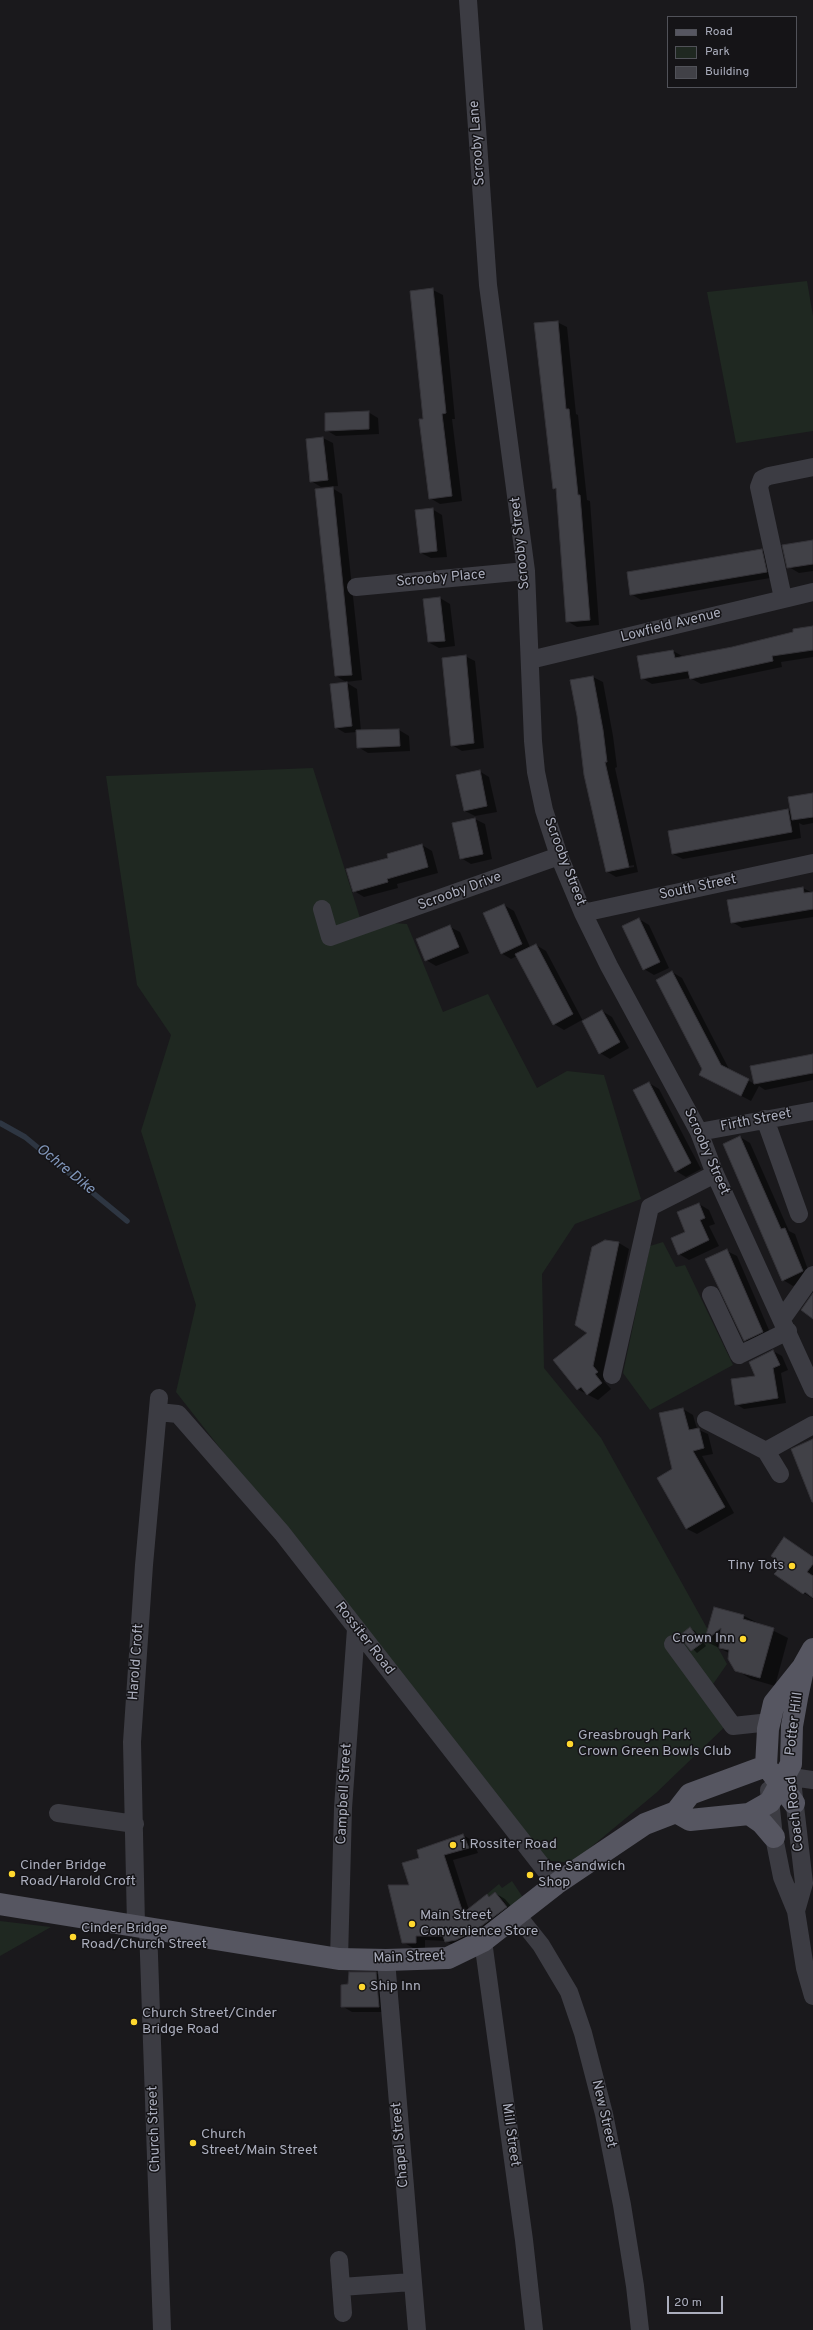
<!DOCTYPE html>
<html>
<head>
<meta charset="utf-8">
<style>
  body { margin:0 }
  #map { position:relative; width:813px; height:2330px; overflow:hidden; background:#1a191c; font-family:Overpass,sans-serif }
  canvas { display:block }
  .legend { position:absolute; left:667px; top:16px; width:130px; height:72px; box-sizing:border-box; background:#151417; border:1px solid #515259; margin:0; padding:5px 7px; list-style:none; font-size:12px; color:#abaebd }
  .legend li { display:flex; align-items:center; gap:8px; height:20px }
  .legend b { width:20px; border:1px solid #515259 }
  .scale { position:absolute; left:667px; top:2296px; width:56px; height:18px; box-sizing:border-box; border:2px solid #abaebd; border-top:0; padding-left:5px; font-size:12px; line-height:14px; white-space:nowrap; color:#abaebd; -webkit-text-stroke:3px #151417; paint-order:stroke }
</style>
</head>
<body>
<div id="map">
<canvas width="813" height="2330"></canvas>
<ul class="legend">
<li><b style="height:5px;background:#565661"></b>Road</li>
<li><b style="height:11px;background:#1f2821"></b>Park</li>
<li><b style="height:11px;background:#414147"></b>Building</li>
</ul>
<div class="scale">20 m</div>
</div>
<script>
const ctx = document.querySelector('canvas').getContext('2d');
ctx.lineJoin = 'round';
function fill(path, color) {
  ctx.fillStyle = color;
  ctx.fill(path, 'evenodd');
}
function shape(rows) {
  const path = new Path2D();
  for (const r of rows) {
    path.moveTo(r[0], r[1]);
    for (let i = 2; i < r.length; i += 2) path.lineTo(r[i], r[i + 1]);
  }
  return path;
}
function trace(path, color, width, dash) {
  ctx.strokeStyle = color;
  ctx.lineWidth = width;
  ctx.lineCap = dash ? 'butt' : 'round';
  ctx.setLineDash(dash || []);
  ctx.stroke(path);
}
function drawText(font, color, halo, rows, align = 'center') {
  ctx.font = font + ' Overpass,sans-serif';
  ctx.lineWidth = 3;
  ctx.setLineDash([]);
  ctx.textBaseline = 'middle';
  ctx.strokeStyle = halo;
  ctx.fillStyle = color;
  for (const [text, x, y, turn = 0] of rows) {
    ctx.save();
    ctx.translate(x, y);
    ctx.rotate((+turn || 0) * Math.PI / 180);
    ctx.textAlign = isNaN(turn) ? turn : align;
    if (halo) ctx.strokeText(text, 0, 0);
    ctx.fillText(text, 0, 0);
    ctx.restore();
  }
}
fill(shape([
  [807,281,813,316,813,431,736,443,707,292],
  [313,768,361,921,407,924,443,1012,488,994,537,1088,567,1071,604,1075,641,1199,575,1224,542,1274,544,1368,601,1438,727,1664,711,1687,735,1717,656,1793,572,1863,543,1860,176,1392,196,1305,141,1131,171,1035,137,985,106,776],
  [663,1242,676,1267,685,1265,733,1365,650,1410,623,1373,650,1246],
  [512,1881,524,1899,504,1915,502,1912,508,1908,504,1901,495,1892,489,1897,487,1894,499,1884,502,1888],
  [0,1921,51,1927,0,1956]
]), '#1f2821');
fill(shape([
  [433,290,443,295,455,419,452,419,462,501,440,504,430,498,415,339,417,339],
  [557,322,567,327,576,414,578,415,587,500,590,501,599,625,577,627,567,621,557,490,554,488],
  [368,412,378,418,379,434,336,436,326,430],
  [323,438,333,443,338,486,321,487,311,481],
  [332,488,342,494,362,680,346,682,336,676],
  [432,509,442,515,447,557,431,558,421,553],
  [813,541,813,571,799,573,789,567],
  [761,550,771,555,776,577,641,600,631,594],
  [440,598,450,604,455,646,439,648,428,642],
  [813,627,813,657,781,662,782,667,701,684,690,678,652,684,642,678,638,656,673,651,684,657,795,633],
  [465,656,475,661,484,748,462,751,452,745],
  [593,677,603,682,613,736,617,767,615,768,638,872,616,877,606,871,571,681],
  [634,865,634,867,613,871,613,869],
  [347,683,357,689,361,731,399,730,409,736,410,751,368,753,358,747,357,732,345,733,335,727],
  [479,771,489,777,497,812,475,816,465,811],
  [813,793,813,823,803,825,799,823,801,838,683,859,673,854,788,810,792,812],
  [475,819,485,824,492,859,471,864,461,858],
  [422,845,432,851,438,873,397,884,398,888,364,897,354,891,389,858],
  [803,888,813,893,813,917,742,928,732,922],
  [504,905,514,911,530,947,536,945,546,951,583,1021,602,1011,612,1017,629,1048,610,1059,600,1053,582,1020,564,1030,554,1024,517,956,511,959,501,953],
  [639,919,649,925,669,968,654,975,644,969],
  [450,927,460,932,469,953,436,966,426,960],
  [672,972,682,978,730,1071,755,1084,813,1055,813,1080,765,1090,759,1086,751,1101,711,1080,703,1069],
  [649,1083,659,1089,701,1169,686,1177,676,1171],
  [740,1137,750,1143,789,1231,795,1234,811,1278,793,1286,783,1280],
  [699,1204,709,1210,715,1224,709,1226,719,1246,689,1260,679,1254,686,1232],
  [619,1243,629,1249,603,1372,608,1378,604,1381,611,1389,598,1400,577,1389,589,1333],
  [727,1251,737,1256,772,1337,755,1346,745,1340],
  [773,1351,782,1356,788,1370,781,1373,786,1403,744,1409,736,1404],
  [683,1409,693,1415,697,1429,708,1434,713,1454,702,1456,734,1513,697,1534,687,1529,658,1478,673,1470,660,1414],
  [813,1557,813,1599,776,1574],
  [715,1608,744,1616,788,1638,775,1686,751,1679,736,1670,729,1653,705,1641],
  [690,1628,695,1631,706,1646,697,1653,680,1636],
  [463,1835,473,1841,478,1853,453,1860,469,1910,488,1896,490,1897,495,1893,505,1899,516,1912,456,1947,446,1941,425,1940,425,1948,413,1948,403,1942,410,1886,420,1858],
  [350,1973,376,1973,386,1979,389,2012,352,2012,342,2006,349,1985]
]), '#0007');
trace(shape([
  [0,1123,25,1137,127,1221]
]), '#2e3642', 5.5);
const building = shape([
  [433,288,446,413,442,414,452,496,429,499,419,419,423,419,410,291,433,288],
  [558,321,566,409,569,409,578,495,580,495,590,620,566,622,556,488,553,489,534,323,558,321],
  [369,411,369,429,325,431,325,413,369,411],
  [323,437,328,480,310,482,306,439,323,437],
  [333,487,352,675,335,676,315,489,333,487],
  [433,508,437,551,420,553,415,510,433,508],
  [813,540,813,564,787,568,782,545,813,540],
  [762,549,767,572,630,595,627,572,762,549],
  [440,597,445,641,428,642,423,599,440,597],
  [813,626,813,650,772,656,773,661,690,679,688,671,641,679,637,656,673,650,675,658,732,647,793,632,793,629,813,626],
  [466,655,474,743,451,746,442,658,466,655],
  [593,676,603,730,607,762,605,762,629,867,606,872,584,775,577,716,570,680,593,676],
  [347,682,352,726,335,728,330,684,347,682],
  [399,729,400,746,357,748,356,730,399,729],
  [480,770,487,806,464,811,456,775,480,770],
  [813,793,813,817,792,820,788,797,813,793],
  [788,809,792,832,672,854,668,831,788,809],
  [475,818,483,854,460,859,452,823,475,818],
  [422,844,428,867,387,879,388,882,353,892,346,869,388,858,387,854,422,844],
  [803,887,804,893,813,892,813,909,731,923,727,900,803,887],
  [504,904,522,944,501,954,483,913,504,904],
  [639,918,660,962,643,970,622,926,639,918],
  [450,925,459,947,425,961,416,939,450,925],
  [536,944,573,1014,553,1025,515,954,536,944],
  [672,971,721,1065,749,1079,741,1096,699,1075,702,1069,656,980,672,971],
  [602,1010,620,1042,599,1054,582,1021,602,1010],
  [813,1054,813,1073,754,1084,750,1066,813,1054],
  [649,1082,691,1163,675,1172,633,1090,649,1082],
  [740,1136,781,1229,785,1228,803,1271,782,1281,723,1144,740,1136],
  [699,1203,705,1218,700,1220,709,1240,678,1255,671,1238,685,1232,677,1212,699,1203],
  [605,1240,619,1242,593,1366,598,1372,595,1374,602,1383,587,1395,581,1387,577,1390,553,1360,587,1333,575,1325,592,1247,605,1240],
  [727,1249,763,1332,744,1341,705,1259,727,1249],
  [813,1293,813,1319,801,1310,813,1293],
  [773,1350,780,1365,773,1368,778,1398,735,1405,731,1379,755,1376,749,1362,773,1350],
  [683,1408,689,1430,699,1428,704,1448,693,1451,725,1507,686,1529,657,1478,672,1469,659,1413,683,1408],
  [813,1439,813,1502,812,1502,791,1449,813,1439],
  [784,1537,813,1557,813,1564,807,1572,813,1576,813,1598,805,1592,803,1594,774,1574,777,1571,772,1567,777,1560,771,1556,784,1537],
  [714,1607,744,1615,743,1619,774,1628,760,1678,735,1671,728,1659,729,1650,719,1648,721,1628,704,1642,714,1607],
  [690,1627,702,1643,691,1651,679,1636,690,1627],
  [463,1834,469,1848,444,1855,463,1913,487,1894,489,1897,495,1892,507,1907,476,1930,456,1940,445,1942,443,1936,416,1936,416,1943,402,1943,388,1885,409,1885,402,1863,419,1858,417,1850,463,1834],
  [349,1972,376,1972,379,2007,341,2007,341,1985,348,1984,349,1972]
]);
fill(building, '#414147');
trace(building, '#343338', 1);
trace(shape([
  [468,0,488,285,526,571,533,741,536,772,544,810,559,856,583,913,609,966,699,1132,715,1174,813,1389],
  [356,587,526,571],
  [783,598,759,487,762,479,769,476,813,467],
  [530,660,813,592],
  [322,909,330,937,559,856],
  [583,913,813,863],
  [765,1119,799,1214],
  [699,1132,813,1111],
  [711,1295,739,1355,788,1331],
  [782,1319,813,1275],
  [612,1375,650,1207,715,1174],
  [158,1412,178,1414,282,1533,556,1884],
  [706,1420,766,1451],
  [780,1474,766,1451,813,1425],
  [673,1644,733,1726,770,1722],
  [792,1777,813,1780],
  [793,1789,804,1883,796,1911],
  [769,1790,774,1837,782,1877,796,1911,805,1968,813,1996],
  [58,1813,135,1824],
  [517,1915,541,1945,569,1992,583,2033,604,2114,622,2205,635,2286,640,2330],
  [136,1925,132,1742,144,1565,159,1398],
  [148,1927,162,2330],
  [483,1941,524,2240,534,2330],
  [339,1959,343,1808,356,1629],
  [386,1960,417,2330],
  [339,2260,343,2313],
  [341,2287,412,2282]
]), '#3c3c43', 18);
trace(shape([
  [766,1766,768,1729,774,1703,802,1668],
  [772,1773,794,1803],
  [676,1812,690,1820,749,1814,762,1823,774,1837],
  [749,1814,770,1802,791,1764,792,1726,797,1698,804,1665,813,1649],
  [0,1904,339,1959,386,1960,448,1958,483,1941,556,1884,645,1824,676,1812,690,1794,766,1766]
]), '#565661', 22);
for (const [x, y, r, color] of [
  [792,1566,4,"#ffd82e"],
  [743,1639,4,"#ffd82e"],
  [570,1744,4,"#ffd82e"],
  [453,1845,4,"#ffd82e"],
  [12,1874,4,"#ffd82e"],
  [530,1875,4,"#ffd82e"],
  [412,1924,4,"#ffd82e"],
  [73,1937,4,"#ffd82e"],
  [362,1987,4,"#ffd82e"],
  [134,2022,4,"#ffd82e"],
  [193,2143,4,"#ffd82e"]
]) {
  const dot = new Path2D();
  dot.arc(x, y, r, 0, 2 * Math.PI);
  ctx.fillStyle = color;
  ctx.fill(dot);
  trace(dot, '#151417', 1.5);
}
drawText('14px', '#abaebd', '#151417', [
  ["Scrooby Lane",478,143,-94],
  ["Scrooby Street",521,543,-96],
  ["Scrooby Place",441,579,-5],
  ["Lowfield Avenue",671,626,-14],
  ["Scrooby Street",564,862,69],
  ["South Street",698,888,-12],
  ["Scrooby Drive",460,892,-20],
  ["Firth Street",756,1121,-11],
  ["Scrooby Street",706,1152,66],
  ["Rossiter Road",364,1639,52],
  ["Harold Croft",137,1662,-86],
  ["Potter Hill",795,1724,-83],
  ["Campbell Street",345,1794,-87],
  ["Coach Road",796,1814,-96],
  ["Main Street",409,1958,-2],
  ["New Street",603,2114,77],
  ["Church Street",155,2129,-92],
  ["Mill Street",510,2135,82],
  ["Chapel Street",401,2145,-95]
]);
drawText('14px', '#abaebd', '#151417', [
  ["Tiny Tots",784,1566,"right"],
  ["Crown Inn",735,1639,"right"],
  ["Greasbrough Park",578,1736],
  ["Crown Green Bowls Club",578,1752],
  ["1 Rossiter Road",461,1845],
  ["Cinder Bridge",20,1866],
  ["Road/Harold Croft",20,1882],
  ["The Sandwich",538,1867],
  ["Shop",538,1883],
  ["Main Street",420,1916],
  ["Convenience Store",420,1932],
  ["Cinder Bridge",81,1929],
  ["Road/Church Street",81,1945],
  ["Ship Inn",370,1987],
  ["Church Street/Cinder",142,2014],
  ["Bridge Road",142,2030],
  ["Church",201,2135],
  ["Street/Main Street",201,2151]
], 'left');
drawText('italic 15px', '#8096ba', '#151417', [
  ["Ochre Dike",65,1170,39]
]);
</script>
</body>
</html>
